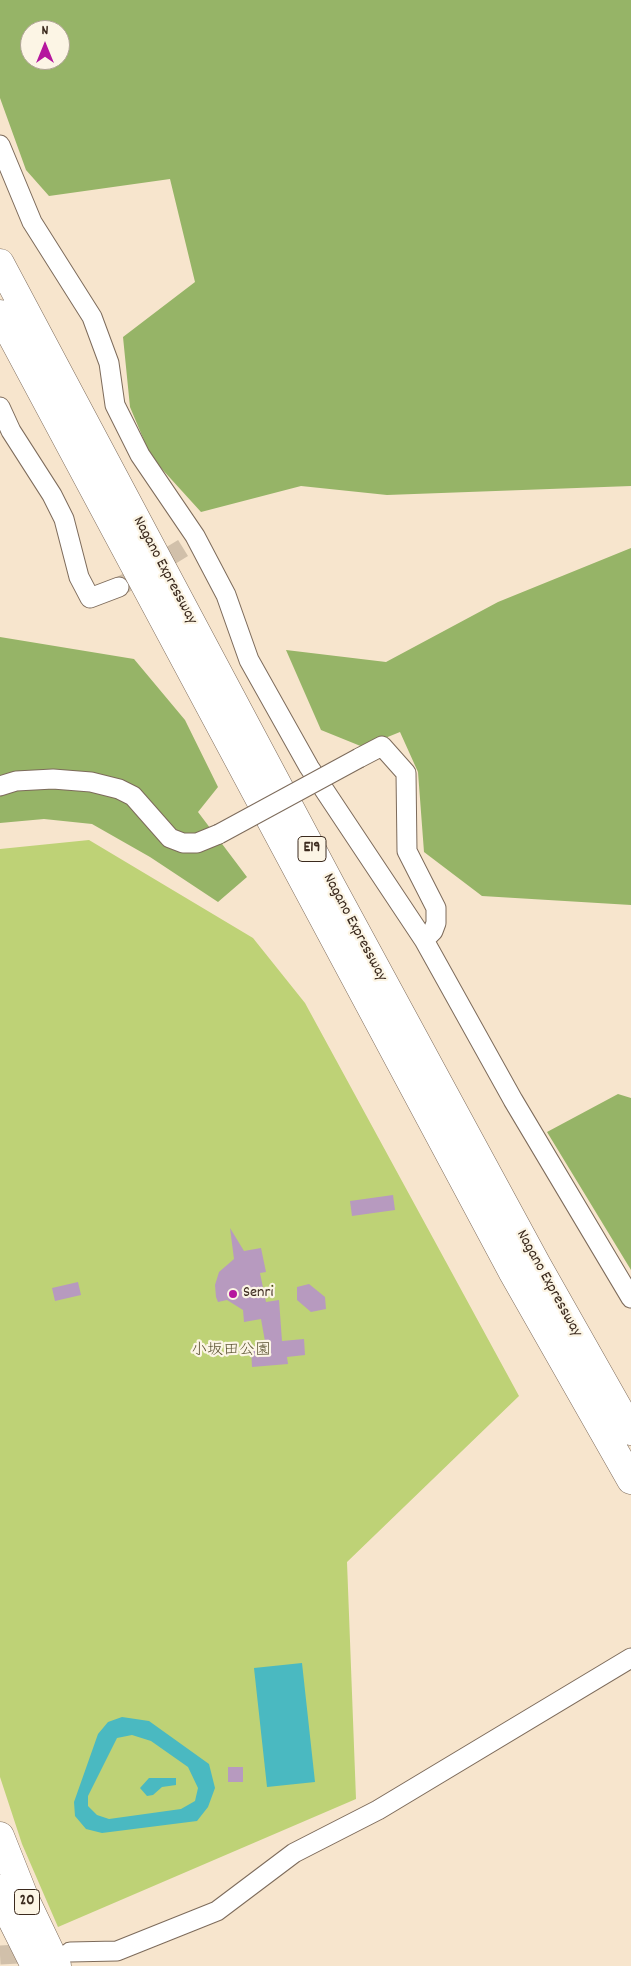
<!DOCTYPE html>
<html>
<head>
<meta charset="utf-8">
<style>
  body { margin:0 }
  #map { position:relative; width:631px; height:1966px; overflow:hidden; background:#f7e5cd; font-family:Dekko,sans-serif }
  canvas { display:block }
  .north { position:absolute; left:20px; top:20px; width:50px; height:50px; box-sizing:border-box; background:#fcf5e5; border:1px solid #afa495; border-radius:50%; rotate:0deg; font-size:14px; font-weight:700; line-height:20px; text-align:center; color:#3b2a1e }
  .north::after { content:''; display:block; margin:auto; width:18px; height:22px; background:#b5179e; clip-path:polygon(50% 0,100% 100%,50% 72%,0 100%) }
</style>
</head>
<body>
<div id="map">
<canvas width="631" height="1966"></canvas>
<div class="north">N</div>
</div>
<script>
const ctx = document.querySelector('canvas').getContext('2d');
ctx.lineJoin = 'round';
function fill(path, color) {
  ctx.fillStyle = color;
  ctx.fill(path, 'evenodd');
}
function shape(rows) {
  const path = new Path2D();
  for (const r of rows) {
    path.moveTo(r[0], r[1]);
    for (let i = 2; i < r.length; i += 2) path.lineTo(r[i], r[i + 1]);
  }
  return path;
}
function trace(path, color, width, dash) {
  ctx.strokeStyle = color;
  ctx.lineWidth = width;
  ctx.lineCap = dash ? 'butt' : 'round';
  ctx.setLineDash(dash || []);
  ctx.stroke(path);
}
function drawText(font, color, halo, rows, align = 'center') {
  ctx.font = font + ' Dekko,"Klee One",sans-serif';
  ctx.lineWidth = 4.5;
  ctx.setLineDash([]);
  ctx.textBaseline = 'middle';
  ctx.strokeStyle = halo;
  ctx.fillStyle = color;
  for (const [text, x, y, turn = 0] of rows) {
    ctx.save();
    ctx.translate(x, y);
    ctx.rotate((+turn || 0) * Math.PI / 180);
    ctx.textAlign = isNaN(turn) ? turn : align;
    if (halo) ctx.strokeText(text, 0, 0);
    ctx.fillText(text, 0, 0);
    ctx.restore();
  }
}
fill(shape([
  [89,840,253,938,305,1003,519,1396,347,1562,356,1799,58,1927,22,1844,0,1777,0,849]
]), '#bed276');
fill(shape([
  [0,0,631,0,631,486,387,495,301,486,201,512,151,457,130,407,123,337,195,282,170,179,49,196,26,170,0,98],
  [30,30,60,30,60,60,30,60],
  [631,548,631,905,482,896,424,852,418,772,400,732,363,747,321,730,286,650,386,662,498,602],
  [0,637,134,659,185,720,218,787,198,812,247,877,218,902,150,857,92,824,44,819,0,823],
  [618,1094,631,1098,631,1270,547,1132]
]), '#96b467');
fill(shape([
  [302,1663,315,1782,267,1787,254,1668],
  [122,1717,149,1721,209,1764,215,1788,208,1807,197,1821,102,1833,86,1829,75,1816,74,1802,98,1734,108,1722],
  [132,1735,151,1741,188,1767,198,1788,195,1801,181,1809,109,1819,97,1815,88,1806,88,1796,117,1738],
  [149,1778,176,1778,176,1785,162,1787,153,1795,147,1796,140,1788]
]), '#4ab9c1');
fill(shape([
  [393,1195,395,1210,352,1216,350,1201],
  [230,1228,244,1251,261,1248,266,1272,260,1273,266,1302,279,1300,282,1341,304,1339,305,1355,287,1357,288,1364,252,1367,251,1348,266,1347,261,1319,244,1322,243,1310,227,1300,218,1302,216,1297,215,1285,219,1272,234,1259],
  [78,1282,81,1295,55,1301,52,1288],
  [309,1284,325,1297,326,1309,311,1312,297,1300,297,1287],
  [228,1767,243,1767,243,1782,228,1782]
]), '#b79abf');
trace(shape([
  [119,587,188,545],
  [0,1955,39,1953]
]), '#d1c0aa', 19, [19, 9]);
const minor = shape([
  [0,145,32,222,92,317,109,363,115,405,140,455,195,536,226,595,249,660,309,767,424,940,513,1100,631,1298],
  [0,407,11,431,52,495,64,519,79,577,90,598,119,587],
  [359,758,382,746,406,773,407,851,436,908,436,923,433,931,424,940],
  [0,786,16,781,53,779,91,782,119,789,133,796,170,838,183,843,197,843,219,834],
  [70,1952,117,1951,217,1911,294,1853,378,1810,631,1658]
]);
const trunk = shape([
  [0,1836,25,1899,57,1966],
  [0,1889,7,1910,35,1966]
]);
const motorway = shape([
  [0,263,332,887,537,1265,631,1431],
  [0,314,512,1271,631,1480]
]);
trace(minor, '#7d6b5b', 21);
trace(trunk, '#7d6b5b', 29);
trace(motorway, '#7d6b5b', 29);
trace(minor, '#fff', 19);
trace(trunk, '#fff', 28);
trace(motorway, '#fff', 28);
const minorBridge = shape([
  [219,834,359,758]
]);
trace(minorBridge, '#7d6b5b', 21, []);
trace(minorBridge, '#fff', 19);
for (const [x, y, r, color] of [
  [233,1294,5,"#b5179e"]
]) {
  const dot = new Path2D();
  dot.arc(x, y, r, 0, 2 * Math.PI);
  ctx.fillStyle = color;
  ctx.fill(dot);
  trace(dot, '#fcf5e5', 2);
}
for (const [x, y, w] of [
  [312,849,28],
  [27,1902,25]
]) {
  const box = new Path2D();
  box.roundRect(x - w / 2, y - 12.5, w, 25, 4);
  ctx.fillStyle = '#fcf5e5';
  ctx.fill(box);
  trace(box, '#3b2a1e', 1);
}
drawText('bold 15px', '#3b2a1e', null, [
  ["E19",312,849],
  ["20",27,1902]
]);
drawText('16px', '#3b2a1e', '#fcf5e5', [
  ["Nagano Expressway",164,571,62],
  ["Nagano Expressway",354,928,62],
  ["Nagano Expressway",548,1284,61]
]);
drawText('16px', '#3b2a1e', '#fcf5e5', [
  ["Senri",243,1294]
], 'left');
drawText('16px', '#5c5434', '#fcf5e5', [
  ["小坂田公園",231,1352]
]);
</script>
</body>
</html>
